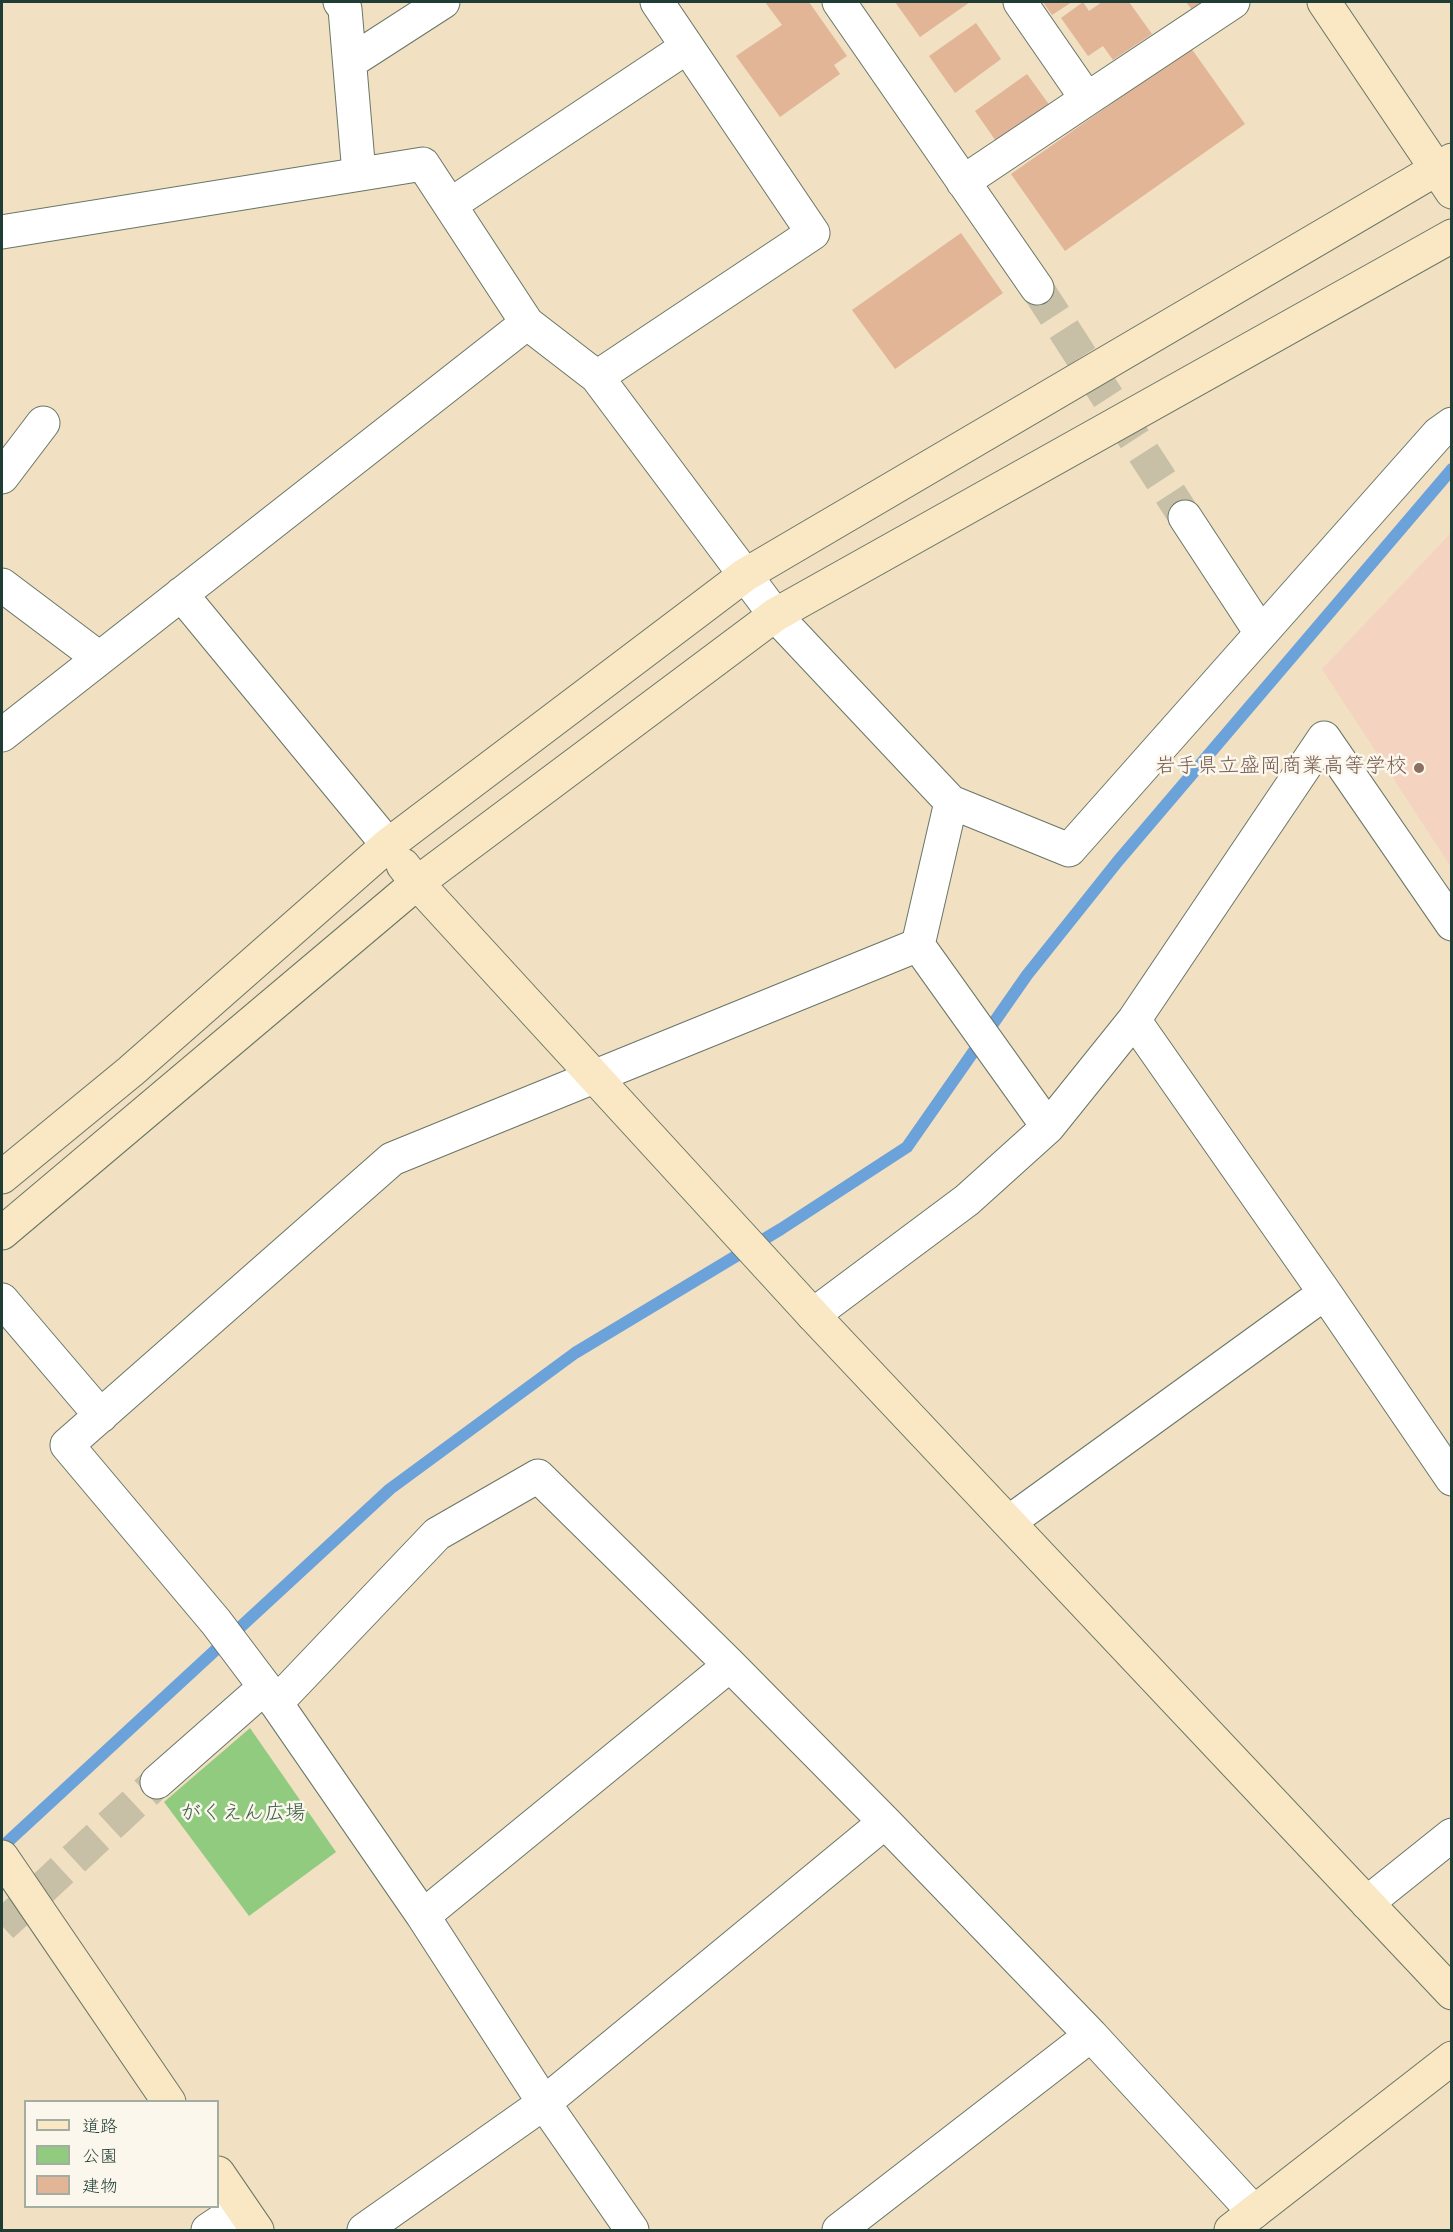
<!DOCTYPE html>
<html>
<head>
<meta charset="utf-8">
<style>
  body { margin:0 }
  #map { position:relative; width:1453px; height:2232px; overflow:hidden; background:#f1e0c2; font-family:Mynerve,"Klee One",sans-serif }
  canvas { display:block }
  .frame { position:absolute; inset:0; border:3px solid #1f3d34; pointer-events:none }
  .legend { position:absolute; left:24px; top:2100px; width:195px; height:108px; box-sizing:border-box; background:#fbf7ec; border:2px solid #a3ada2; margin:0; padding:8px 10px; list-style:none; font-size:18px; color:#1f3d34 }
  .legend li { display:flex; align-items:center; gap:12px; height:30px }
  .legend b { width:30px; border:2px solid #a3ada2 }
</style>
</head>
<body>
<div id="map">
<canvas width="1453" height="2232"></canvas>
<div class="frame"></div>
<ul class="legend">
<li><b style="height:8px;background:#fae7c3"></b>道路</li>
<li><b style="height:16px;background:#91cb7f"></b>公園</li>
<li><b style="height:16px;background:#e1b596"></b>建物</li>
</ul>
</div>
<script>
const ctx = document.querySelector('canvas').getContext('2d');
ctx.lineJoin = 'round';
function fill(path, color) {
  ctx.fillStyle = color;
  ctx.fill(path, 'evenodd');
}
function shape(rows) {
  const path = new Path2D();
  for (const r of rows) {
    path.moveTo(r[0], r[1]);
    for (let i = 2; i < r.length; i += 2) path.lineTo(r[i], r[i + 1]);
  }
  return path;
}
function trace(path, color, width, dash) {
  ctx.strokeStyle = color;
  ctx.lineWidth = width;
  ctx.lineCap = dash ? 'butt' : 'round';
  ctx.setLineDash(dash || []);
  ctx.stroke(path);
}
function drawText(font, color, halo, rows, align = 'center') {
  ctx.font = font + ' Mynerve,"Klee One",sans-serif';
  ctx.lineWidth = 5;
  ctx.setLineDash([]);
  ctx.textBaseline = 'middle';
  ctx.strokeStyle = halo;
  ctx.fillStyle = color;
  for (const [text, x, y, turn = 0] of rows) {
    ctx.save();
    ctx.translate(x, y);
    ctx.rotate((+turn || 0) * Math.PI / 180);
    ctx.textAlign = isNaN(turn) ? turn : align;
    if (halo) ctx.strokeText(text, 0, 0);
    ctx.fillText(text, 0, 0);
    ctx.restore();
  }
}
fill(shape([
  [1451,533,1451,867,1322,669]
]), '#f4d3c0');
fill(shape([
  [250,1728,336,1852,249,1916,164,1802]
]), '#91cb7f');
trace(shape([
  [2,1847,390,1489,575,1353,781,1229,907,1147,1027,975,1118,861,1452,469]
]), '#6ba2d9', 12);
fill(shape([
  [765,2,809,2,847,56,834,65,840,74,780,117,736,56,782,25],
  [895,2,970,2,920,37],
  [1043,2,1072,2,1052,15],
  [1083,2,1089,11,1102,2,1129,2,1152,34,1113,60,1103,46,1088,56,1061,18],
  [1186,2,1207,2,1193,11],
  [976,23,1001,59,955,93,929,56],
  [1191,48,1245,124,1065,251,1011,174],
  [1027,74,1053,110,1000,147,975,111],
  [961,233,1003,293,895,369,852,310]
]), '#e1b596');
trace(shape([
  [1037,288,1185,517],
  [2,1926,157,1782]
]), '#c7bfa6', 33, [33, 16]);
const street = shape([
  [340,2,345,9,359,174],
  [839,2,1037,288],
  [1020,2,1087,99,1233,2],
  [350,62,443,2],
  [963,182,1087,99],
  [450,205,687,47],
  [2,232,423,164,527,323,597,377,775,615,951,802,1069,850,1438,434,1452,424],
  [597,377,813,233,657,2],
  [2,477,43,423],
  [1185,517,1261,633],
  [2,585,99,658],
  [181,594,388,845],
  [2,735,527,323],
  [918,945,951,802],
  [1134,1020,1325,1293,1452,1479],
  [2,1300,101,1416],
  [813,1315,967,1200,1048,1127,1134,1020,1324,738,1452,924],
  [1009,1522,1325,1293],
  [276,1703,437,1534,538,1476,730,1665,885,1822,1091,2035,1254,2212],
  [157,1782,265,1687],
  [1367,1903,1452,1835],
  [423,1916,730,1665],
  [208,2230,241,2208],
  [364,2230,544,2103,885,1822],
  [632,2230,544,2103,423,1916,265,1687,216,1622,67,1445,392,1159,918,945,1048,1127],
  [839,2230,1091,2035]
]);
const secondary = shape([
  [1324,2,1452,192],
  [403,865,417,883,813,1315,1452,1993],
  [2,1177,131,1071,388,845,745,575,1452,160],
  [2,1233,417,883,775,615,1452,236],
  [2,1857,169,2102],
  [218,2173,257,2230],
  [1231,2230,1452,2058]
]);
trace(street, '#687666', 35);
trace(secondary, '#687666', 35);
trace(street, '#fff', 33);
trace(secondary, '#fae7c3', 33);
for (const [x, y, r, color] of [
  [1419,768,6,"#8d6e63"]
]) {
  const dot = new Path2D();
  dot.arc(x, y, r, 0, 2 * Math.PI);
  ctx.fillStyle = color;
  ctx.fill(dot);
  trace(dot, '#fbf7ec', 2);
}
drawText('21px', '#785e54', '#fbf7ec', [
  ["岩手県立盛岡商業高等学校",1407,768]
], 'right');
drawText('21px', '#3c6047', '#fbf7ec', [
  ["がくえん広場",243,1815]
]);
</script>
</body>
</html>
